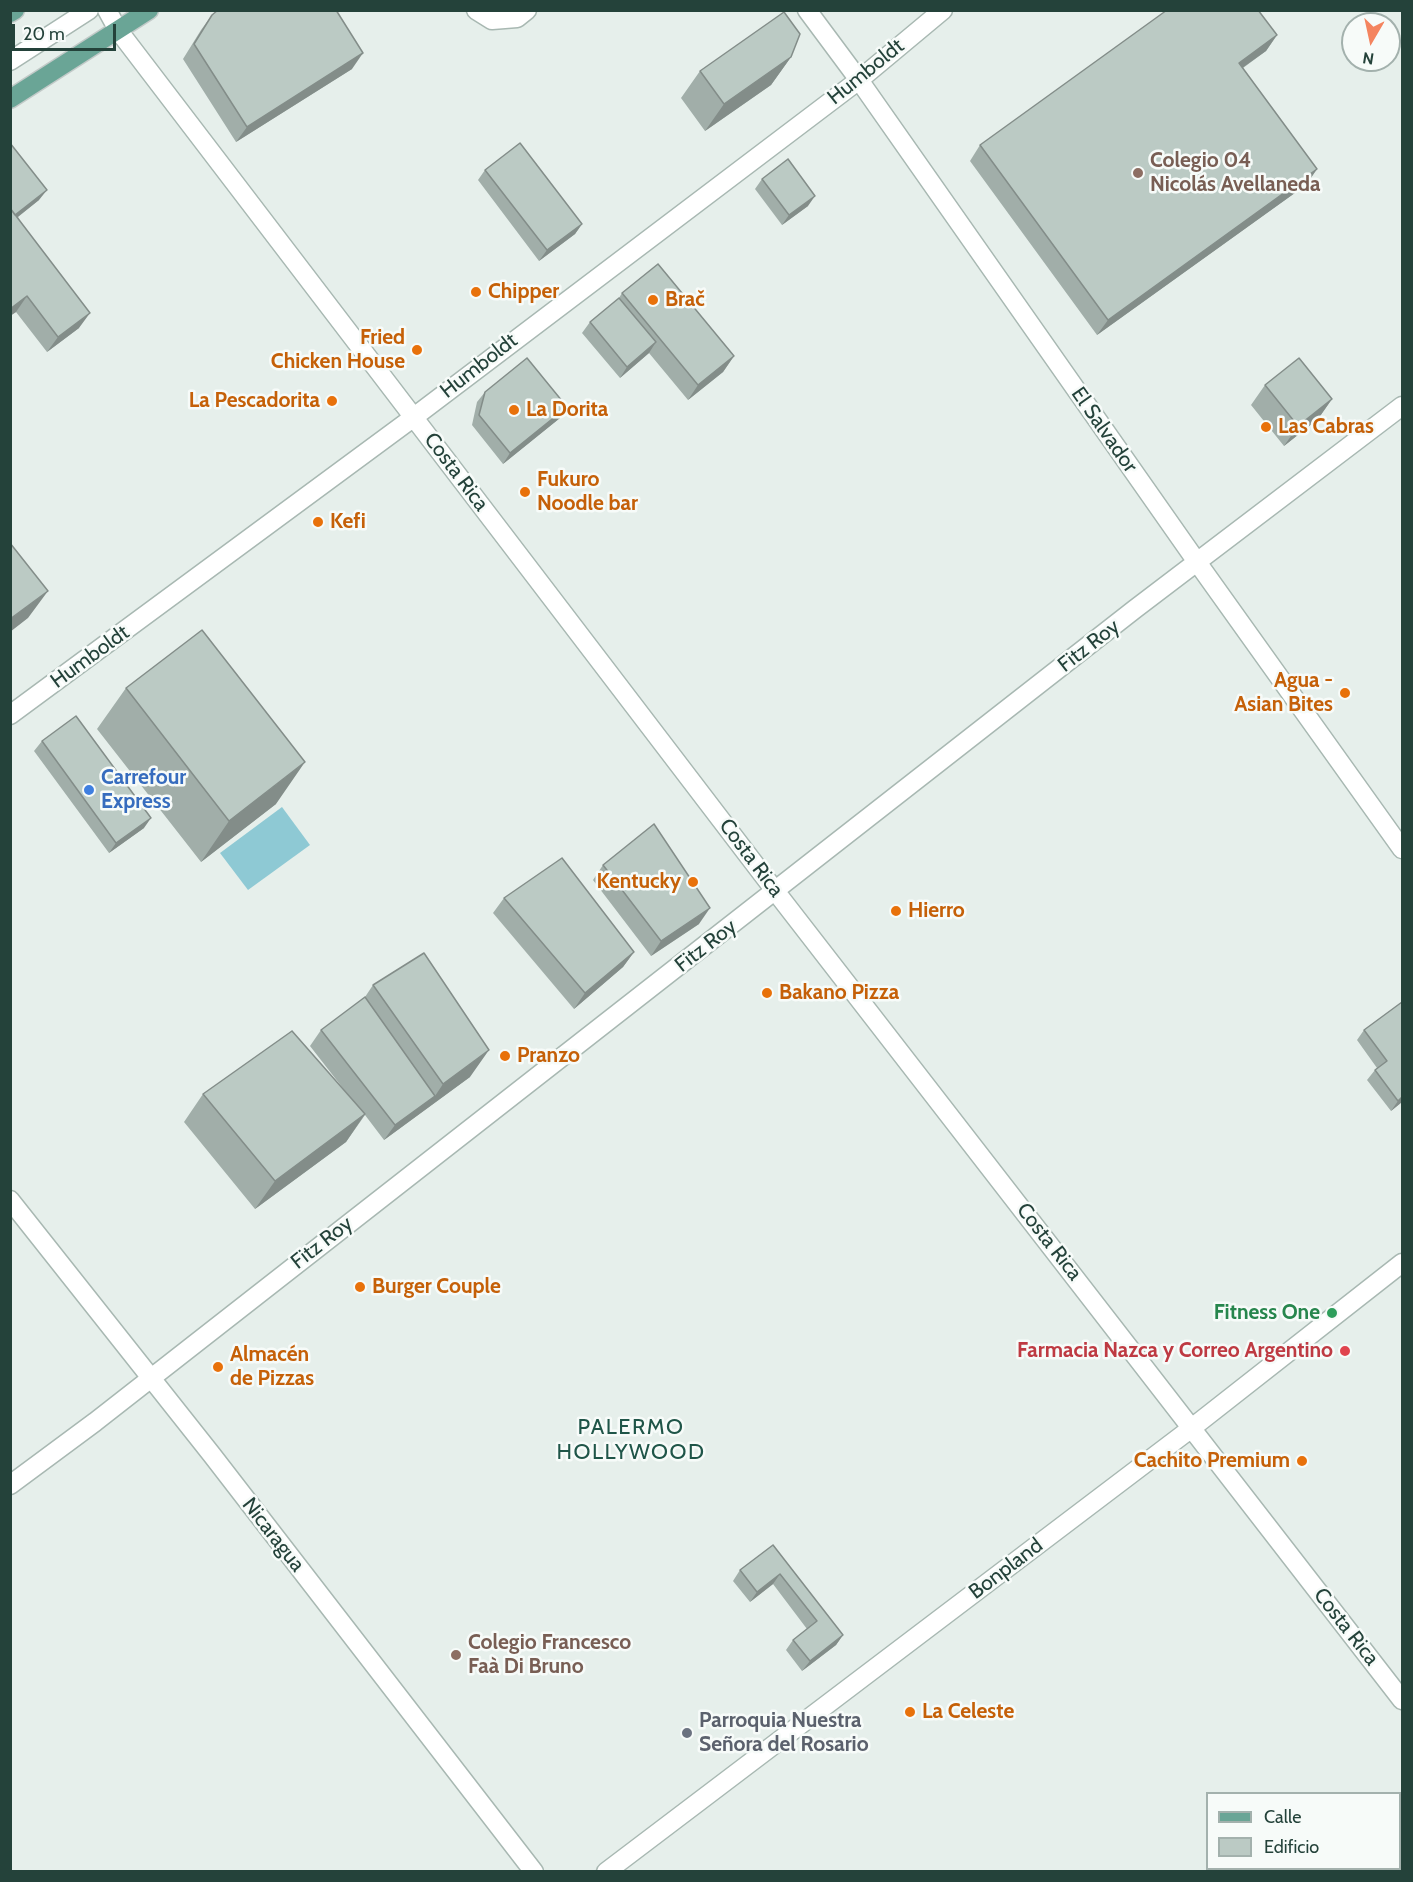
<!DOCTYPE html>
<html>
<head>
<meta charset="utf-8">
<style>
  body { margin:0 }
  #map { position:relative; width:1413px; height:1882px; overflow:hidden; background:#e6efeb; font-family:Cabin,sans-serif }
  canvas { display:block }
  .frame { position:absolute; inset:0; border:12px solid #24423a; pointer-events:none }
  .legend { position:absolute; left:1206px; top:1792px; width:195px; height:78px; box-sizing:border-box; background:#f7fbf9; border:2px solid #a3b1ad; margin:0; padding:8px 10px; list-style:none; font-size:18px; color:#24423a }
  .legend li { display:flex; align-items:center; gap:12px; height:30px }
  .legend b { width:30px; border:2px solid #a3b1ad }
  .north { position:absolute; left:1341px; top:12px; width:60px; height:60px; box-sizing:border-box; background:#f7fbf9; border:2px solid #a3b1ad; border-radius:50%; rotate:189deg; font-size:16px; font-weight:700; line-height:24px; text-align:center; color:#24423a }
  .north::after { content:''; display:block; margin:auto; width:21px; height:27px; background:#f4845f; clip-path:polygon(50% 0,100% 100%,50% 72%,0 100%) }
  .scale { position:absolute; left:12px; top:24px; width:104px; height:27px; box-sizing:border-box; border:3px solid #24423a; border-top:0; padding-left:8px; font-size:18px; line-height:21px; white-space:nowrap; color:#24423a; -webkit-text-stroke:4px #f7fbf9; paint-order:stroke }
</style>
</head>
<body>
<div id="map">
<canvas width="1413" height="1882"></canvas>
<div class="frame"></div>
<ul class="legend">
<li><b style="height:8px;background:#6aa596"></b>Calle</li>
<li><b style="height:16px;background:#bbcac4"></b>Edificio</li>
</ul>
<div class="north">N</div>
<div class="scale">20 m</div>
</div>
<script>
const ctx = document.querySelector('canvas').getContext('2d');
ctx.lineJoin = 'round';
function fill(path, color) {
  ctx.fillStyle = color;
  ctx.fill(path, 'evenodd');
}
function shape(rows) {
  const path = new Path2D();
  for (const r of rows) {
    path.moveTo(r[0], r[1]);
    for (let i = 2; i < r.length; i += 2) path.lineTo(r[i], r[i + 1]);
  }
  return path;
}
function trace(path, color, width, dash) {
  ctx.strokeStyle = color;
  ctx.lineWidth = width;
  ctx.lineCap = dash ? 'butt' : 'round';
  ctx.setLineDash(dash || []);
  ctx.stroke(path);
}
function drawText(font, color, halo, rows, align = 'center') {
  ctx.font = font + ' Cabin,sans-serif';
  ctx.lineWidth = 5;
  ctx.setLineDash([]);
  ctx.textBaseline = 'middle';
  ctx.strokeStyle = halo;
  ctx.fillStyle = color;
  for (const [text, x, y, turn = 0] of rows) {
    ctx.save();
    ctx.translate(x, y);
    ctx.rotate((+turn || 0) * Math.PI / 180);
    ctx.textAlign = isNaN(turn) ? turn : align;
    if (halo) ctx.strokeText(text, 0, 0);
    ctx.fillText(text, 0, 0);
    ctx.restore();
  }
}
fill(shape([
  [282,807,310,845,248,890,220,853]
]), '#8ec9d4');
const service = shape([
  [476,10,492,20,517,18,527,10],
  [10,61,89,10]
]);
const minor = shape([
  [107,10,118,30,776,892,1402,1700],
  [807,10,859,80,1197,562,1402,849],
  [10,715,414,417,859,80,943,10],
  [10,1200,212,1455,534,1872],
  [10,1485,95,1422,1135,609,1402,406],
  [606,1872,1193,1427,1402,1263]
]);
const primary = shape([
  [10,13,15,10],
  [10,99,149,10]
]);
trace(service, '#a8b8b2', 21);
trace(minor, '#a8b8b2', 21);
trace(primary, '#c2cac8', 21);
trace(service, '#fff', 18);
trace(minor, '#fff', 18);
trace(primary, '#6aa596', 18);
fill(shape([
  [212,15,352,69,236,142,183,59,201,30],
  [1277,35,1266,51,1243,68,1317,169,1306,185,1097,335,970,161,980,145],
  [791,57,771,85,705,131,681,98,700,71],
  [10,143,39,200,18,217,79,328,47,352,16,312,10,316],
  [485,170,582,224,575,234,539,261,478,180],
  [762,179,808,206,782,225,755,189],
  [622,293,734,356,723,372,688,400,649,353,620,378,582,333,590,322,619,298],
  [1265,385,1332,399,1318,419,1284,446,1251,405],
  [485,392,560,418,503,464,472,425,477,402],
  [126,688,276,804,201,862,97,729],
  [42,741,144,828,109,853,34,751],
  [603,865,699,924,651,956,593,880],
  [504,898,634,952,623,967,574,1009,493,913],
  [373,985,470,1077,384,1140,365,1115,346,1142,255,1209,184,1122,203,1094,356,1105,310,1046,321,1030,365,997],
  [1402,1002,1402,1102,1391,1111,1367,1080,1375,1070,1377,1068,1357,1040,1364,1030],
  [773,1545,843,1635,836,1645,802,1671,786,1650,793,1640,807,1629,773,1584,750,1602,733,1581,740,1570]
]), '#a1aea9');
fill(shape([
  [1277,35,1266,51,1228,78,1239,63],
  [363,53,352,69,236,142,247,127],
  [791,57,771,85,705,131,724,104],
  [1317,169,1306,185,1097,335,1108,320],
  [47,190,39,200,10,223,11,218],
  [815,196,808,206,782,225,789,215],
  [582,224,575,234,539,261,547,250],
  [27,296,16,312,10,316,10,309],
  [90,313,79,328,47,352,58,337],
  [656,342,649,353,620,378,627,367],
  [734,356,723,372,688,400,698,385],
  [1332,399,1318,419,1284,446,1298,426],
  [567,407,560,418,503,464,510,453],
  [48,591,28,618,10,632,10,619],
  [305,762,276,804,201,862,229,821],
  [151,818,144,828,109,853,116,843],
  [710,908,699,924,651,956,661,941],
  [634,952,623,967,574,1009,585,993],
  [489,1050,470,1077,384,1140,395,1125,435,1096,443,1084],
  [1402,1097,1402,1102,1391,1111,1398,1101],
  [365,1114,346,1142,255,1209,275,1181],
  [780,1574,773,1584,750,1602,757,1592],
  [843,1635,836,1645,802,1671,810,1661]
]), '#838d89');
const building = shape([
  [218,10,336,10,363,53,247,127,194,44,212,15,218,10],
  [1167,10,1258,10,1277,35,1239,63,1317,169,1108,320,980,145,1167,10],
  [784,12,800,34,791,57,724,104,700,71,784,12],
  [10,143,47,190,15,215,10,208,10,143],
  [520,143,582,224,547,250,485,170,520,143],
  [788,159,815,196,789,215,762,179,788,159],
  [10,208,90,313,58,337,27,296,10,309,10,208],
  [658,264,734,356,698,385,622,293,658,264],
  [619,298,656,342,627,367,590,322,619,298],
  [527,358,567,407,510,453,479,415,485,392,527,358],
  [1299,358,1332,399,1298,426,1265,385,1299,358],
  [10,543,48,591,10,619,10,543],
  [202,630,305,762,229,821,126,688,202,630],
  [76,716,151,818,116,843,42,741,76,716],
  [654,824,710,908,661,941,603,865,654,824],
  [562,858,634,952,585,993,504,898,562,858],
  [424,953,489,1050,443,1084,373,985,424,953],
  [365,997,435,1096,395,1125,321,1030,365,997],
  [1402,1002,1402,1097,1398,1101,1375,1070,1387,1061,1364,1030,1402,1002],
  [292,1031,365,1114,275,1181,203,1094,292,1031],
  [773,1545,843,1635,810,1661,793,1640,817,1621,780,1574,757,1592,740,1570,773,1545]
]);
fill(building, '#bbcac4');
trace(building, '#838d89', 1.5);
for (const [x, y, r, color] of [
  [1138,173,6,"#8d6e63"],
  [476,292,6,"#e8710a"],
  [653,300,6,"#e8710a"],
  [417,350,6,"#e8710a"],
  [332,401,6,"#e8710a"],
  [514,410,6,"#e8710a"],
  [1266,427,6,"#e8710a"],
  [525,492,6,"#e8710a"],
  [318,522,6,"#e8710a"],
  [1345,693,6,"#e8710a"],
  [89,790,6,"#3f7fe0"],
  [693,882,6,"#e8710a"],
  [896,911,6,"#e8710a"],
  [767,993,6,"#e8710a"],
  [505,1056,6,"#e8710a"],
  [360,1287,6,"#e8710a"],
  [1332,1313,6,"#2e9e5b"],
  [1345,1351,6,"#e0444e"],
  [218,1367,6,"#e8710a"],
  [1302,1461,6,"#e8710a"],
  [456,1655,6,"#8d6e63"],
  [910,1712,6,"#e8710a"],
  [687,1733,6,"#6b7280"]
]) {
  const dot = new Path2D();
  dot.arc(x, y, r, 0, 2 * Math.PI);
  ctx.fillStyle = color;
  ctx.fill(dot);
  trace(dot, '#f7fbf9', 2);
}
drawText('21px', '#24423a', '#f7fbf9', [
  ["Humboldt",866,72,-39],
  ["Humboldt",479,366,-38],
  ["El Salvador",1104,430,55],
  ["Costa Rica",456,472,53],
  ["Fitz Roy",1089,646,-38],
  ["Humboldt",90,657,-36],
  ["Costa Rica",751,858,53],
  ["Fitz Roy",706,946,-38],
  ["Costa Rica",1049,1242,52],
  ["Fitz Roy",322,1243,-38],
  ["Nicaragua",273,1535,52],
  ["Bonpland",1006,1569,-37],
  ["Costa Rica",1346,1627,52]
]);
drawText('bold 21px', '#785e54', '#f7fbf9', [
  ["Colegio 04",1150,161],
  ["Nicolás Avellaneda",1150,185],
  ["Colegio Francesco",468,1643],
  ["Faà Di Bruno",468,1667]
], 'left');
drawText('bold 21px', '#c56008', '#f7fbf9', [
  ["Chipper",488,292],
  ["Brač",665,300],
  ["Fried",405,338,"right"],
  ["Chicken House",405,362,"right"],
  ["La Pescadorita",320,401,"right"],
  ["La Dorita",526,410],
  ["Las Cabras",1278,427],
  ["Fukuro",537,480],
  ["Noodle bar",537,504],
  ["Kefi",330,522],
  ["Agua -",1333,681,"right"],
  ["Asian Bites",1333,705,"right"],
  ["Kentucky",681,882,"right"],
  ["Hierro",908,911],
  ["Bakano Pizza",779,993],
  ["Pranzo",517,1056],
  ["Burger Couple",372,1287],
  ["Almacén",230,1355],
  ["de Pizzas",230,1379],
  ["Cachito Premium",1290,1461,"right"],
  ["La Celeste",922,1712]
], 'left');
drawText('bold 21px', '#366cbe', '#f7fbf9', [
  ["Carrefour",101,778],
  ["Express",101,802]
], 'left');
drawText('bold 21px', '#27864d', '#f7fbf9', [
  ["Fitness One",1320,1313]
], 'right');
drawText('bold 21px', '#be3a42', '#f7fbf9', [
  ["Farmacia Nazca y Correo Argentino",1333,1351]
], 'right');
drawText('bold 21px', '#5b616d', '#f7fbf9', [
  ["Parroquia Nuestra",699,1721],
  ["Señora del Rosario",699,1745]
], 'left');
ctx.letterSpacing = '1.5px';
drawText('22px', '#1f5548', '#f7fbf9', [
  ["PALERMO",631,1428],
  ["HOLLYWOOD",631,1453]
]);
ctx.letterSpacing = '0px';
</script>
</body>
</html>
